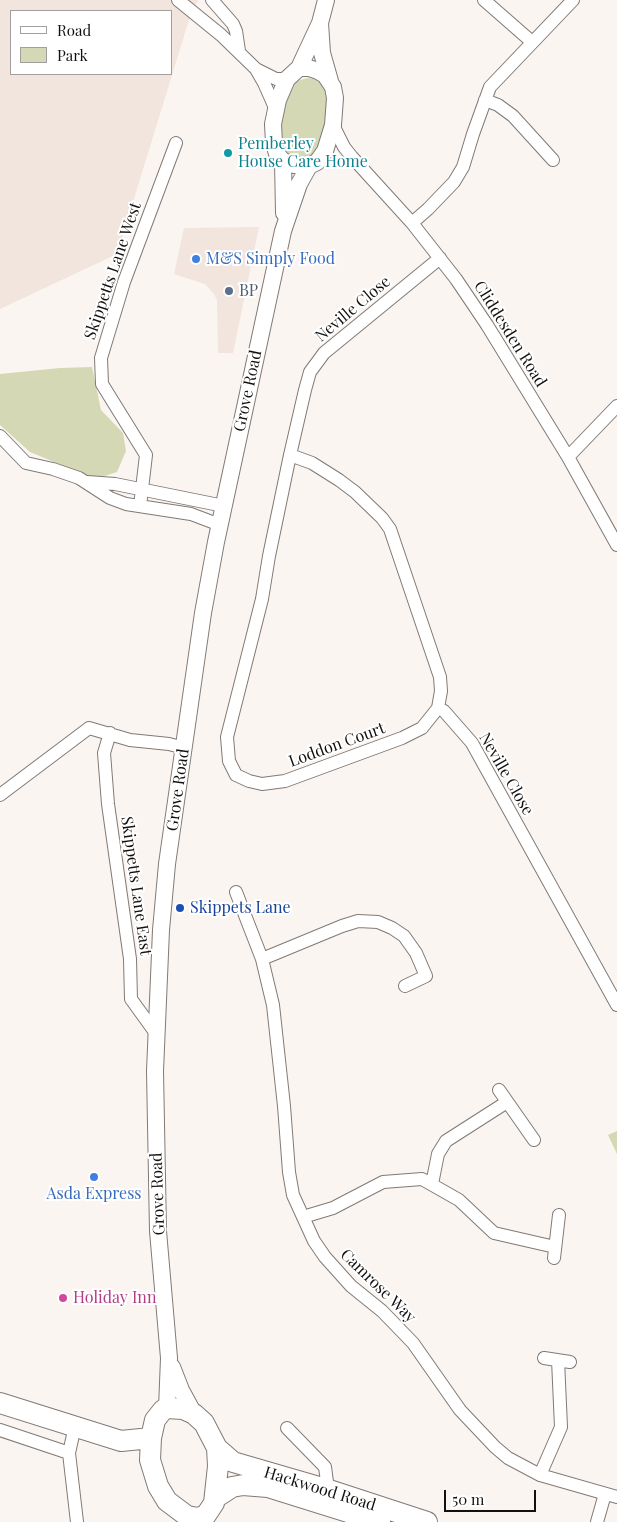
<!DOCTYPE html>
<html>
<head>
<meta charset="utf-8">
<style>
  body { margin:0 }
  #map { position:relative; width:617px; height:1522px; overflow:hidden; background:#fbf5f1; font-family:"Playfair Display",serif }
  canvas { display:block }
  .legend { position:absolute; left:10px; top:10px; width:162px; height:65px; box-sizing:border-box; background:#fff; border:1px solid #a1a09f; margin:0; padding:6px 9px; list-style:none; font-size:15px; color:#131110 }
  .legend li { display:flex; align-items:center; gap:10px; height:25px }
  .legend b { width:25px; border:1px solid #a1a09f }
  .scale { position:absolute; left:444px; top:1490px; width:92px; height:22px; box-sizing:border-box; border:2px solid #131110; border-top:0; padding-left:6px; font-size:15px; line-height:18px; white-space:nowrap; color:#131110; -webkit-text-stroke:4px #fff; paint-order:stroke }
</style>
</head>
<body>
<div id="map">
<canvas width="617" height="1522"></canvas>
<ul class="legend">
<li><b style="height:6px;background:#fff"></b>Road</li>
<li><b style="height:14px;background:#d4d8b5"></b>Park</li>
</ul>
<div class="scale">50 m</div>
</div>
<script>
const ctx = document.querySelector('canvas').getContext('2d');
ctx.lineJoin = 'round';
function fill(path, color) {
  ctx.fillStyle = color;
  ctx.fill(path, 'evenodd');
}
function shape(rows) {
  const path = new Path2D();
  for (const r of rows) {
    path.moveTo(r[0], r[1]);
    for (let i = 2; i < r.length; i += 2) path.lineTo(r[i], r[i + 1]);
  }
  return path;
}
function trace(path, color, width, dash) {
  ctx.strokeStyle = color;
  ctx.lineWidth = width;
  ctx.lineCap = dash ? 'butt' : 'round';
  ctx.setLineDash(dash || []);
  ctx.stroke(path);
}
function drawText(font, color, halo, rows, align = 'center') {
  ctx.font = font + ' "Playfair Display",serif';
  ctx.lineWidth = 4;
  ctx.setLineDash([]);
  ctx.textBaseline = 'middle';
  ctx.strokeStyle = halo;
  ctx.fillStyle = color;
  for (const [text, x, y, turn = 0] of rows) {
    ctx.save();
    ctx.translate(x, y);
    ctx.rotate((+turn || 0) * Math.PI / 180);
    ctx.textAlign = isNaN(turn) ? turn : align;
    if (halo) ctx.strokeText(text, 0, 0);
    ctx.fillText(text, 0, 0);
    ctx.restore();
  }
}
fill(shape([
  [0,0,198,0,188,23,117,254,0,309],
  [11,11,171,11,171,74,11,74],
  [259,227,233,353,218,353,217,300,214,294,205,284,174,274,184,228]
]), '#f1e5dd');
fill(shape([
  [307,78,316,79,326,88,329,99,328,130,320,152,304,161,288,156,283,149,280,136,284,102,294,82],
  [92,367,101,410,123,433,126,451,117,472,95,479,30,452,0,425,0,374,60,368],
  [617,1131,617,1154,608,1135]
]), '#d4d8b5');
const minor = shape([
  [178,0,221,35,256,69,264,83,276,110],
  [212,0,233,24,236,31,239,51],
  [484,0,532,42],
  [256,69,276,79,287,79],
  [485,100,498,105,513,116,553,160],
  [333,125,344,147,352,157,412,223,456,279,487,325,568,457,617,545],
  [412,223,428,209,454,182,463,167,473,134,490,87,573,0],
  [0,436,26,463,53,469,79,478,110,498,126,504,191,514,220,525],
  [290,455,269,556,262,599,227,737,229,761,236,775,249,781,262,784,285,781,402,738,422,728,438,708,441,691,440,677,390,529,382,518,355,492,339,480,312,463,290,455,305,390,310,372,324,353,440,258],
  [568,457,617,406],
  [87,482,115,484,224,506],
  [140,506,146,455,102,384,101,358,124,282,176,143],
  [438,708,444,711,472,743,617,1005],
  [110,733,104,753,108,804,130,959,131,999,157,1035],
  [0,795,89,728,130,740,169,744,184,748],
  [236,892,262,959,273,1005,284,1106,289,1172,293,1195,314,1241,325,1257,351,1286,382,1311,413,1343,460,1410,495,1447,508,1458,540,1475,617,1497],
  [262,959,342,926,358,921,378,922,392,928,404,936,416,953,426,976,405,986],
  [499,1090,534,1140],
  [432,1184,438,1154,446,1141,507,1102],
  [303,1217,333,1208,383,1182,422,1179,459,1200,494,1233,555,1247],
  [554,1258,559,1215],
  [544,1358,570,1362],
  [75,1426,69,1453,77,1522],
  [287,1428,325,1467,327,1482,326,1489],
  [0,1430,69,1453],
  [540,1475,561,1427,558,1360],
  [597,1522,605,1494]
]);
const tertiary = shape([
  [320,23,322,53,330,81],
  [299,68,309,68,318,71,325,75,333,87,335,98,333,125,325,151,317,162,309,166,294,165,283,161,277,154,274,143,273,124,278,100,287,79,299,68],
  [299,68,320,23,326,0],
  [283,161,284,213],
  [172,1367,181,1390,194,1414],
  [167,1408,169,1358,158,1231,155,1071,161,930,167,864,203,613,216,542,283,231,299,184,309,166]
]);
const primary = shape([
  [0,1403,121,1441,151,1438],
  [167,1408,183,1409,194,1414,204,1423,217,1448,218,1466,214,1503,206,1515,198,1518,187,1516,167,1501,158,1486,150,1460,151,1438,155,1420,163,1410,167,1408],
  [217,1448,233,1462,326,1489,427,1522],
  [215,1498,232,1487,243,1485,268,1487,380,1522]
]);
trace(minor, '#807a77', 14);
trace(tertiary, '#807a77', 18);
trace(primary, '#807a77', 22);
trace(minor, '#fff', 12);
trace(tertiary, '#fff', 16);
trace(primary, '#fff', 20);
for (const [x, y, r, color] of [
  [228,153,5,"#0f9aa8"],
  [196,259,5,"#3f7fe0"],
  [229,291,5,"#5c6f8a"],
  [180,908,5,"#1a4fb4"],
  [94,1177,5,"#3f7fe0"],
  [63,1298,5,"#d1479c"]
]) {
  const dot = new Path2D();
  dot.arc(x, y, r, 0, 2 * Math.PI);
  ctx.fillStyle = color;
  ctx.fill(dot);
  trace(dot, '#fff', 2);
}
drawText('16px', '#0d838f', '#fff', [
  ["Pemberley",238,144],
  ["House Care Home",238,162]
], 'left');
drawText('16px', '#366cbe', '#fff', [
  ["M&S Simply Food",206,259],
  ["Asda Express",94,1194,"center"]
], 'left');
drawText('16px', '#131110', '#fff', [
  ["Skippetts Lane West",113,271,-71],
  ["Neville Close",353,309,-40],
  ["Cliddesden Road",510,334,58],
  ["Grove Road",248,391,-78],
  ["Loddon Court",337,745,-20],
  ["Neville Close",506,774,60],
  ["Grove Road",178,790,-82],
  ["Skippetts Lane East",136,886,82],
  ["Grove Road",158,1194,-92],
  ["Camrose Way",378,1286,44],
  ["Hackwood Road",320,1489,17]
]);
drawText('16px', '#4e5e75', '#fff', [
  ["BP",239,291]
], 'left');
drawText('16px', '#164399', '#fff', [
  ["Skippets Lane",190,908]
], 'left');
drawText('16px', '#b23c85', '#fff', [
  ["Holiday Inn",73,1298]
], 'left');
</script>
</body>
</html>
